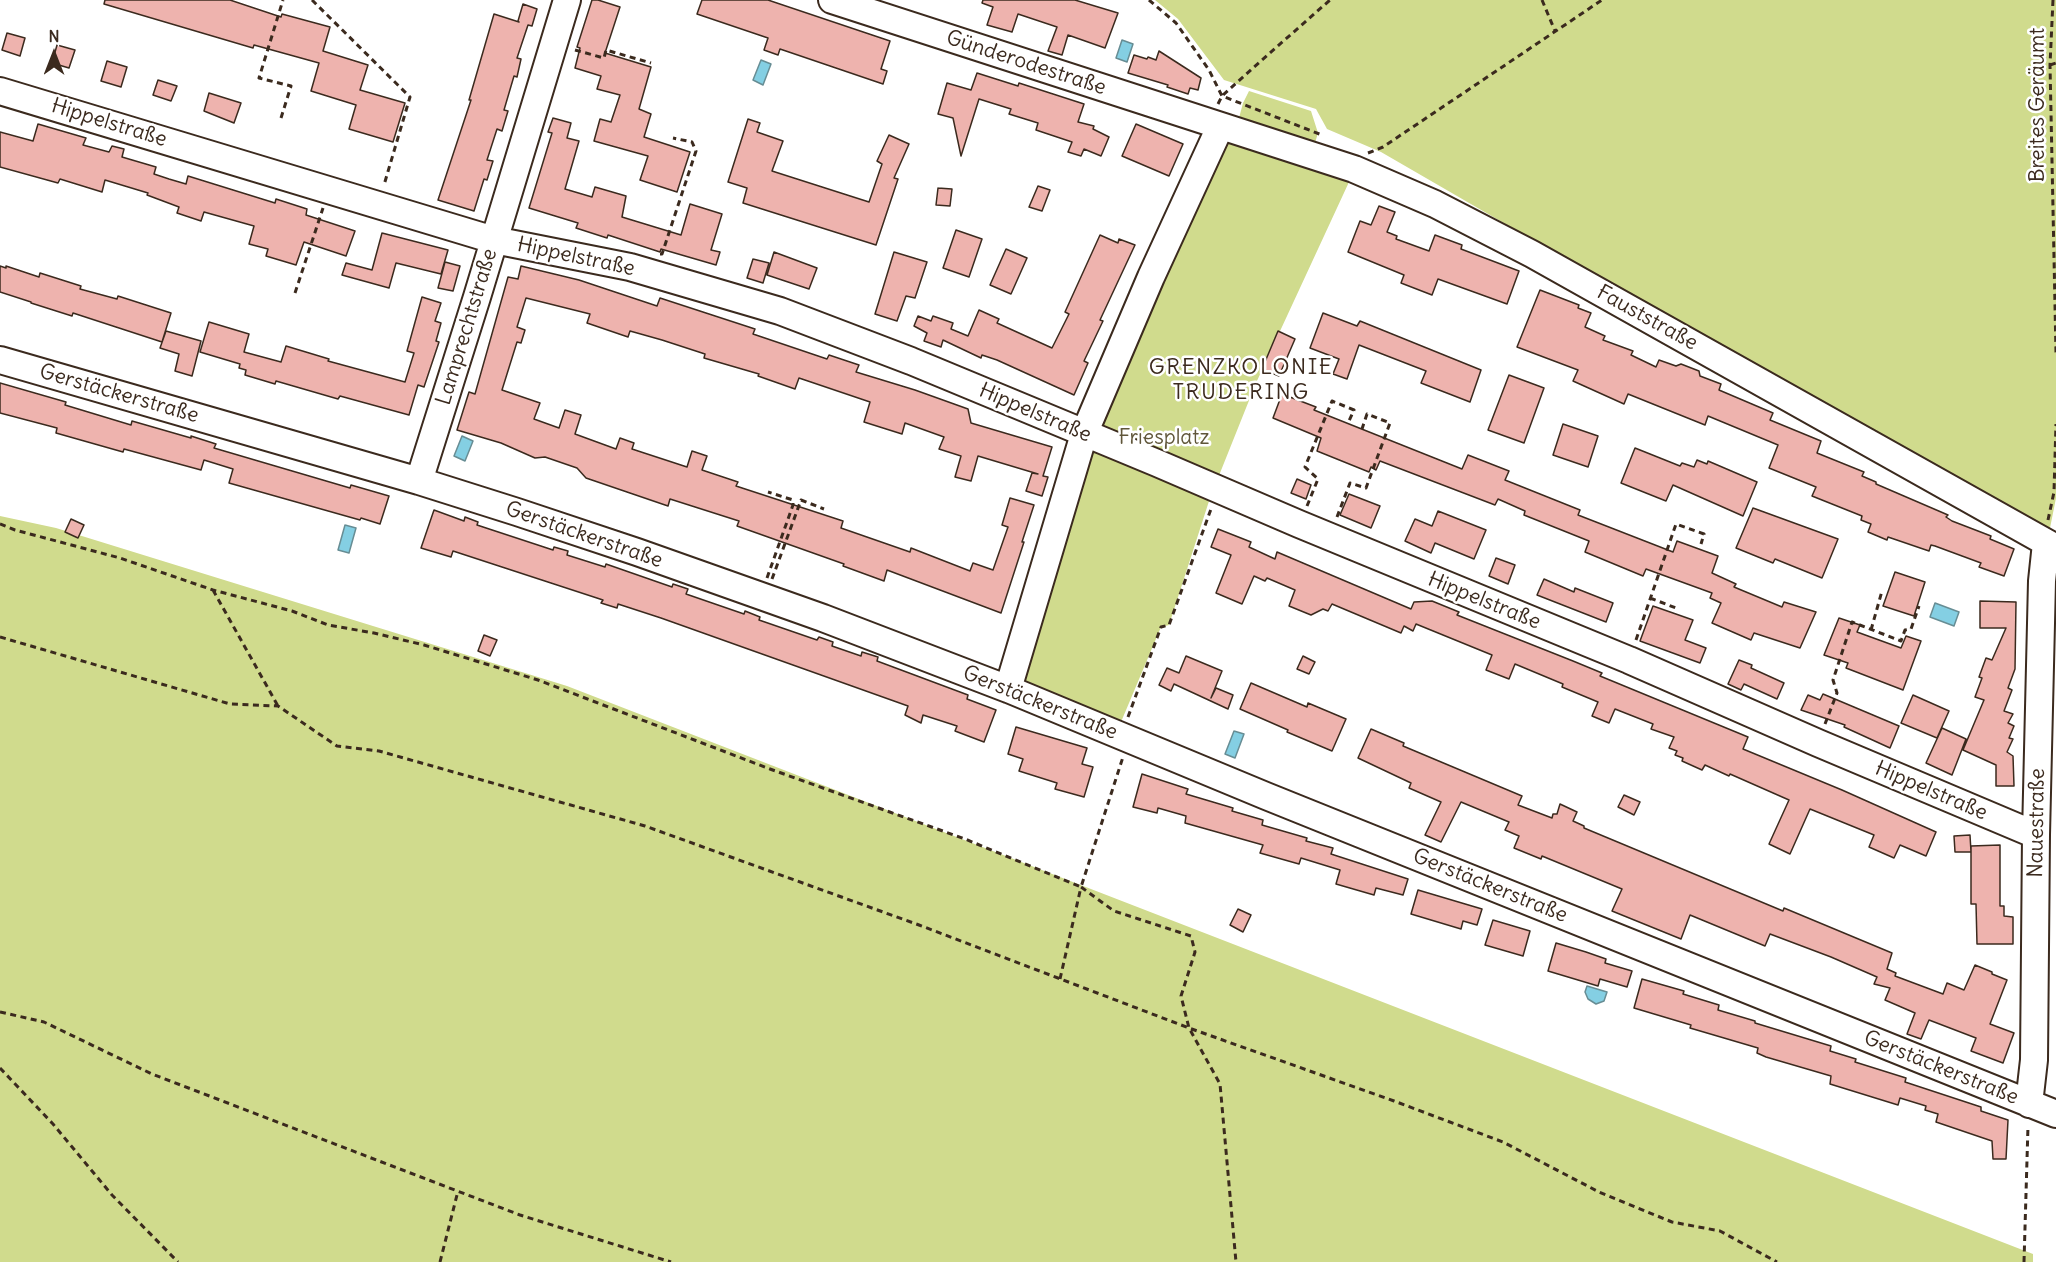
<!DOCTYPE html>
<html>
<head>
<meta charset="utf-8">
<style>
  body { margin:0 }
  #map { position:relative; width:2056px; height:1262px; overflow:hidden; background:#fff; font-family:Delius,sans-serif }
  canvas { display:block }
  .north { position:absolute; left:24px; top:24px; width:60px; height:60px; -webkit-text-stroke:4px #fff; paint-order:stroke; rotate:0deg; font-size:16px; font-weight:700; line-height:24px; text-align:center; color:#3b2a1e }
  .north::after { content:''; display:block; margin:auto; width:21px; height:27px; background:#3b2a1e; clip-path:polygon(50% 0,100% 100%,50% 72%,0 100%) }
</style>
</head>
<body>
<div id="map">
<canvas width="2056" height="1262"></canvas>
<div class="north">N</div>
</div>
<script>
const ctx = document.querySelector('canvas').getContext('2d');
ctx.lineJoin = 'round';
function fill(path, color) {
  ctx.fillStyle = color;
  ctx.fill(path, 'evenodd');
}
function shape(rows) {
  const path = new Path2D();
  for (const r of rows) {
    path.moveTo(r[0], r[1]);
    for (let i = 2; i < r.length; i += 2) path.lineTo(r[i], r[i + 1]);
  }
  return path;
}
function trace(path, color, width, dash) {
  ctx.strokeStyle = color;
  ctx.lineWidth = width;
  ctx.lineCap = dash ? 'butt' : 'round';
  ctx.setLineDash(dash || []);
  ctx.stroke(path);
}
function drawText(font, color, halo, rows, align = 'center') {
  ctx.font = font + ' Delius,sans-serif';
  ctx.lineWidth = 5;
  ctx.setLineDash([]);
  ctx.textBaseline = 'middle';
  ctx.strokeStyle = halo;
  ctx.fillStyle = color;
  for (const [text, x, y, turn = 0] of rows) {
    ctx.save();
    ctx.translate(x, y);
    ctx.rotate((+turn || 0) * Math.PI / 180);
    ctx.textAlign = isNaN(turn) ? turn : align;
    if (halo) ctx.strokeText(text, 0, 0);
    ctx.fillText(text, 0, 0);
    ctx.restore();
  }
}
fill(shape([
  [1155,0,2056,0,2056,498,2048,538,1381,152,1327,129,1316,109,1224,80,1178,19],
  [1249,91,1311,111,1318,133,1315,143,1239,118,1243,103],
  [1226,143,1277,157,1349,182,1256,383,1210,498,1169,625,1161,627,1121,722,1032,687,1026,682,1023,673,1102,419],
  [0,516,56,528,567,686,2033,1254,2033,1262,0,1262]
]), '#d0db8d');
const water = shape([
  [1122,40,1133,44,1127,62,1116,58,1122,40],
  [761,60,771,64,763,85,753,80,761,60],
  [462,436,473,441,465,461,454,456,462,436],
  [345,525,356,528,349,553,338,550,345,525],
  [1935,603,1959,612,1954,626,1930,617,1935,603],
  [1234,731,1244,734,1235,758,1225,754,1234,731],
  [1587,986,1607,992,1604,1001,1596,1004,1588,999,1585,992,1587,986]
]);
fill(water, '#84cfe3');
trace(water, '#678d94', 1.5);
const building = shape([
  [105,0,230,0,281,17,282,14,330,27,323,51,368,65,360,90,405,103,393,142,349,129,356,105,311,91,319,63,254,45,253,48,104,4,105,0],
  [592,0,598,0,620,7,605,53,651,67,639,109,651,114,644,137,690,152,677,192,640,180,648,156,594,141,600,119,611,122,620,95,597,89,601,76,575,68,580,48,577,47,592,0],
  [702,0,768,0,890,41,881,69,887,71,883,84,780,49,778,55,764,50,768,38,697,14,702,0],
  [983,0,1075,0,1118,13,1105,48,1068,35,1062,55,1048,51,1057,27,1018,14,1012,32,987,25,993,7,982,3,983,0],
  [523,4,537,9,532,26,528,25,517,58,521,59,517,77,514,76,504,110,508,111,502,131,497,129,487,160,493,161,487,180,484,179,474,211,438,200,471,100,469,100,494,14,519,22,518,21,523,4],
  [7,33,25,38,20,56,2,50,7,33],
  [57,45,75,50,69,68,52,63,57,45],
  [1159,51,1201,78,1198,90,1190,88,1188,94,1167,87,1168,85,1128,73,1134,55,1147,59,1148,57,1156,60,1159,51],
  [107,61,127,67,121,87,101,81,107,61],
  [977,73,1018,86,1019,83,1084,104,1078,122,1094,126,1093,129,1109,137,1101,156,1084,149,1081,156,1068,152,1072,142,1036,130,1038,123,1009,114,1011,109,979,99,961,156,953,118,938,114,947,83,971,90,977,73],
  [158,80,177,86,171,101,153,95,158,80],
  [209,93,241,103,234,123,204,111,209,93],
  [553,118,571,123,567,138,579,141,565,189,592,197,595,187,626,196,622,217,681,235,690,204,722,214,711,250,720,252,716,265,661,249,660,252,608,235,607,238,576,228,578,223,529,208,552,133,548,132,553,118],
  [748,119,760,123,757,132,783,141,772,171,869,202,882,164,877,161,889,135,909,144,894,178,898,179,876,245,743,203,747,188,728,182,748,119],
  [38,124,86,138,83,145,109,152,112,146,124,149,122,157,156,167,154,174,169,179,186,184,188,176,275,203,276,199,307,209,306,215,355,231,346,256,304,242,296,265,266,256,268,249,249,244,254,226,204,212,201,221,177,213,179,207,147,195,148,193,105,180,102,192,60,179,58,183,0,167,0,132,33,141,38,124],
  [1136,124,1183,144,1169,176,1122,156,1136,124],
  [1038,186,1050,190,1042,211,1029,207,1038,186],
  [938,188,952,189,950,206,936,205,938,188],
  [1379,206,1395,212,1387,232,1397,236,1396,239,1429,251,1435,235,1462,245,1461,249,1519,271,1507,304,1438,279,1432,295,1401,283,1404,275,1348,252,1360,221,1371,225,1379,206],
  [956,230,982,239,969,277,943,268,956,230],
  [382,233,448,250,441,274,396,263,389,288,342,275,346,263,372,270,382,233],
  [1100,235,1118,243,1119,239,1135,245,1100,320,1103,321,1084,361,1088,363,1074,395,997,360,982,355,981,358,943,340,941,347,924,341,927,333,914,326,918,316,931,321,933,316,953,323,951,329,968,336,979,310,999,319,997,323,1052,348,1069,314,1065,312,1100,235],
  [1006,249,1027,258,1011,294,990,285,1006,249],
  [774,252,817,268,809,289,767,275,774,252],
  [894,252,927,262,915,298,906,296,897,321,875,314,894,252],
  [753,259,769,263,763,283,747,278,753,259],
  [445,262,460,266,453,291,438,288,445,262],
  [0,266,6,268,6,266,39,277,40,273,81,286,80,289,117,299,118,296,171,313,162,342,73,313,72,316,31,303,31,302,0,292,0,266],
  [521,266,579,280,657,306,660,298,755,329,753,334,827,359,829,355,859,365,856,372,915,390,968,409,971,423,1052,447,1043,476,1048,477,1042,496,1026,491,1032,473,1038,474,978,456,971,481,955,477,961,456,939,449,944,437,905,423,902,434,864,422,870,402,799,378,795,389,758,376,759,374,704,358,705,354,662,340,630,331,628,337,587,323,590,314,526,298,517,327,525,330,521,343,517,342,502,390,540,403,534,419,559,428,565,410,581,415,575,434,616,449,620,438,634,443,632,449,687,467,692,451,707,456,702,470,738,482,736,486,843,521,841,528,910,552,911,548,970,571,973,563,993,570,1008,527,1002,525,1010,498,1034,505,1022,542,1024,542,1001,613,887,570,884,581,843,566,844,564,737,526,739,521,670,499,668,506,586,478,577,468,545,457,535,458,501,443,457,430,469,392,475,394,508,277,518,279,521,266],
  [1540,290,1579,305,1578,308,1591,313,1585,327,1605,336,1603,340,1633,351,1631,355,1656,367,1659,360,1676,366,1681,364,1699,371,1700,376,1721,384,1719,390,1773,413,1770,420,1821,441,1817,453,1864,472,1862,476,1876,482,1876,484,1948,515,1946,517,1952,521,1991,536,1990,539,2014,549,2004,576,1979,567,1981,563,1935,546,1931,545,1929,551,1888,537,1887,540,1868,532,1871,524,1861,520,1862,516,1812,496,1816,487,1769,468,1778,445,1708,416,1705,425,1628,394,1624,404,1573,381,1578,370,1517,347,1540,290],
  [422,297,441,303,435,321,441,323,436,341,439,342,424,387,418,385,409,415,340,396,338,399,276,381,275,384,245,375,246,370,239,368,240,364,200,352,209,322,249,334,244,352,281,362,286,346,329,359,328,361,405,382,414,353,407,351,422,297],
  [1323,313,1357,326,1360,321,1481,370,1470,402,1421,383,1426,371,1359,345,1347,379,1333,374,1339,359,1310,348,1323,313],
  [166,331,201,341,192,376,175,371,179,354,160,348,166,331],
  [1278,331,1295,339,1279,376,1262,369,1278,331],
  [1509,375,1544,388,1524,443,1488,430,1509,375],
  [0,383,66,402,65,405,131,425,132,421,191,438,191,436,216,444,214,448,350,488,351,485,389,496,380,524,361,518,360,520,229,483,233,469,204,460,201,470,124,449,123,452,56,433,57,428,0,413,0,383],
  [1282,394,1316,407,1314,410,1462,469,1468,455,1509,471,1505,480,1580,510,1578,515,1673,552,1677,541,1718,556,1712,573,1736,584,1734,587,1782,607,1784,602,1816,612,1800,648,1754,633,1751,640,1712,623,1721,603,1710,598,1712,593,1646,569,1643,576,1585,552,1589,541,1524,515,1525,511,1498,499,1495,505,1380,461,1376,470,1371,467,1369,472,1317,451,1321,438,1273,418,1282,394],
  [1563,424,1598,436,1588,467,1553,455,1563,424],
  [1635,448,1680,466,1682,463,1694,467,1697,460,1707,464,1708,461,1757,482,1743,516,1673,485,1666,501,1621,483,1635,448],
  [1297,479,1311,485,1306,499,1291,493,1297,479],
  [1349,494,1380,506,1371,528,1340,515,1349,494],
  [1753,508,1838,539,1822,578,1775,559,1773,563,1736,548,1753,508],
  [434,510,464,521,465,517,478,522,477,525,553,550,554,547,568,551,567,555,605,567,606,564,672,587,673,584,688,589,686,594,744,614,745,611,760,617,759,620,817,640,819,637,833,642,832,646,861,656,862,652,878,657,877,661,968,695,967,699,996,710,984,742,955,731,957,726,923,715,921,723,905,715,908,706,661,618,618,604,617,608,601,603,603,600,453,551,451,557,421,548,434,510],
  [1438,511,1486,530,1474,559,1435,543,1431,553,1405,541,1415,519,1432,526,1438,511],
  [71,519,84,525,78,538,65,532,71,519],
  [1218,529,1251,542,1249,547,1275,559,1277,552,1411,609,1414,602,1432,601,1459,612,1457,615,1573,661,1602,673,1600,676,1748,737,1743,749,1842,790,1936,832,1926,856,1900,845,1894,858,1869,847,1874,835,1810,809,1790,854,1769,844,1789,800,1730,774,1729,776,1705,765,1702,770,1682,761,1683,758,1675,755,1677,751,1669,748,1674,737,1651,729,1653,724,1615,709,1609,723,1592,716,1598,702,1562,687,1563,684,1515,664,1509,679,1486,670,1492,655,1416,624,1413,631,1404,626,1401,633,1332,604,1328,611,1323,609,1311,615,1289,606,1295,590,1267,578,1265,581,1254,576,1242,604,1216,593,1231,555,1211,547,1218,529],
  [1496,558,1515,565,1508,584,1489,576,1496,558],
  [1895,572,1925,582,1914,616,1883,606,1895,572],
  [1544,579,1574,592,1575,588,1613,603,1606,622,1537,595,1544,579],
  [1980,601,2016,602,2015,669,2008,688,2012,690,2004,711,2013,714,2008,723,2014,726,2009,738,2013,739,2007,752,2013,756,2014,786,1996,786,1996,765,1963,750,1984,700,1975,697,1982,678,1979,677,1986,658,1992,660,2006,628,1980,628,1980,601],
  [1653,606,1693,620,1685,640,1706,648,1700,663,1640,641,1653,606],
  [1839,618,1860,625,1857,632,1901,648,1906,636,1921,641,1903,690,1846,668,1848,663,1824,655,1839,618],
  [484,635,497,640,490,656,478,651,484,635],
  [1186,656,1222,671,1211,698,1216,688,1233,695,1228,709,1174,684,1171,691,1159,685,1167,668,1179,673,1186,656],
  [1303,656,1315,662,1309,674,1297,669,1303,656],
  [1739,660,1752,665,1751,668,1784,683,1777,699,1744,684,1741,690,1728,684,1739,660],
  [1251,683,1307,707,1308,703,1346,719,1332,751,1287,732,1288,730,1240,709,1251,683],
  [1823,694,1899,726,1890,748,1844,727,1845,725,1801,710,1808,695,1820,700,1823,694],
  [1913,695,1949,711,1937,738,1901,723,1913,695],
  [1016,727,1087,748,1082,764,1093,767,1084,797,1055,789,1057,783,1019,771,1023,759,1008,754,1016,727],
  [1942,728,1966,739,1952,775,1926,763,1942,728],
  [1371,729,1404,743,1403,746,1522,796,1518,805,1552,818,1553,814,1557,814,1560,804,1577,812,1573,821,1584,826,1584,828,1783,911,1784,908,1892,953,1887,969,1896,973,1895,976,1943,994,1947,983,1964,990,1975,965,1992,972,1992,974,2007,980,1990,1024,2014,1033,2003,1063,1971,1051,1976,1038,1929,1020,1921,1039,1907,1034,1915,1013,1885,1000,1890,988,1874,984,1877,977,1831,957,1770,934,1765,946,1690,915,1681,939,1612,911,1622,889,1542,856,1541,859,1514,848,1519,836,1505,830,1509,822,1461,802,1441,842,1425,835,1441,802,1409,788,1411,783,1358,758,1371,729],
  [1142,774,1188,789,1186,794,1233,808,1232,811,1263,820,1262,825,1307,838,1306,841,1333,848,1331,854,1408,879,1403,895,1376,888,1374,895,1336,884,1340,870,1301,858,1299,864,1260,853,1263,845,1185,823,1186,816,1158,808,1157,813,1133,807,1142,774],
  [1624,795,1640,802,1634,815,1618,807,1624,795],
  [1970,835,1971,852,1955,852,1954,836,1970,835],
  [2000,845,2000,906,2004,906,2004,916,2013,917,2013,944,1977,944,1976,904,1971,904,1971,846,2000,845],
  [1418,890,1482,909,1477,925,1463,921,1461,929,1411,914,1418,890],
  [1238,909,1251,915,1243,932,1230,925,1238,909],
  [1493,920,1530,931,1523,956,1485,945,1493,920],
  [1556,943,1586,952,1606,959,1605,963,1632,971,1627,987,1600,979,1598,986,1548,971,1556,943],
  [1642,979,1684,991,1683,994,1719,1005,1718,1010,1755,1021,1755,1023,1831,1046,1830,1051,1856,1059,1855,1062,1906,1078,1905,1082,1981,1107,1981,1111,2008,1120,2006,1159,1993,1159,1992,1141,1936,1122,1938,1114,1925,1110,1926,1106,1900,1098,1898,1105,1830,1084,1831,1076,1766,1057,1757,1053,1758,1048,1690,1028,1691,1025,1634,1008,1642,979]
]);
fill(building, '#eeb3ae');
trace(building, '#3b2a1e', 1.5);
const minor = shape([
  [832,0,1354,169,1435,204,1532,254,2056,548],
  [0,91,494,240,630,267,780,311,911,361,1157,463,1299,524,1629,660,1818,743,2036,835],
  [0,360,419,481,517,512,637,552,823,618,1008,689,1266,796,2056,1114],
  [419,481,477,297,567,0],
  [1008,689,1084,434,1151,277,1220,127],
  [2029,1104,2034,1060,2036,835,2042,581,2046,543]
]);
trace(minor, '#3b2a1e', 30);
trace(shape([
  [312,0,410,97,384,185],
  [1149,0,1176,23,1209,70,1222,96,1322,135],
  [1542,0,1555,31],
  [2053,0,2050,65,2056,353],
  [575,50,604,58,606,50,651,63],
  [2050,65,2056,63],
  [1218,104,1222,96,1254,67,1330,0],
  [281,118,291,86,259,78,283,0],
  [1368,153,1383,147,1602,0],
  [660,254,662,254,696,151,692,142,673,138],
  [295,293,323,208],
  [1307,506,1318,479,1305,467,1332,401,1354,410,1348,423],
  [1337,517,1350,483,1366,488,1390,423,1367,414,1362,429],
  [2048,520,2054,492,2056,424],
  [0,524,15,530,120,558,213,590,292,611,328,625,374,633,424,645,538,680,770,769,965,839,1081,887,1123,757],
  [767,578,793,505,793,500,768,492],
  [772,579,801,500,824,509],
  [213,590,278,706],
  [1650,598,1676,608],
  [1871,630,1882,591],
  [0,637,230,704,278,706,337,746,379,751,645,826,919,925,1189,1028,1394,1101,1503,1142,1599,1192,1672,1222,1720,1231,1777,1262],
  [1636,640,1676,524,1704,534,1701,544],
  [1128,717,1161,627,1169,625,1211,509],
  [1825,724,1837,693,1833,680,1852,622,1901,641,1905,630,1911,629,1919,606],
  [1060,979,1081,887,1114,911,1191,936,1195,952,1181,996,1189,1028,1220,1084,1236,1262],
  [0,1012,44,1022,152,1074,520,1215,671,1262],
  [0,1068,53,1124,112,1195,178,1262],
  [440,1262,458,1191],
  [2024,1262,2028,1126]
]), '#3b2a1e', 3, [6, 4.5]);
trace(minor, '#fff', 26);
drawText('21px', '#3b2a1e', '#fff', [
  ["Günderodestraße",1026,63,18],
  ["Breites Geräumt",2038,105,-90],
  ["Hippelstraße",109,123,17],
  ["Hippelstraße",576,257,12],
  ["Fauststraße",1647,318,29],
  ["Lamprechtstraße",467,327,-73],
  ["Gerstäckerstraße",119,394,16],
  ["Hippelstraße",1035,413,23],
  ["Gerstäckerstraße",584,535,19],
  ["Hippelstraße",1484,601,22],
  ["Gerstäckerstraße",1040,703,22],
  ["Hippelstraße",1931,791,23],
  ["Nauestraße",2037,823,-89],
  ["Gerstäckerstraße",1490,886,22],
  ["Gerstäckerstraße",1941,1068,22]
]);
drawText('21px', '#60563a', '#fff', [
  ["Friesplatz",1164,438]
]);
ctx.letterSpacing = '1.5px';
drawText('22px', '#3b2a1e', '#fff', [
  ["GRENZKOLONIE",1241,368],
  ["TRUDERING",1241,393]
]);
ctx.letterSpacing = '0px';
</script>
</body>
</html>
